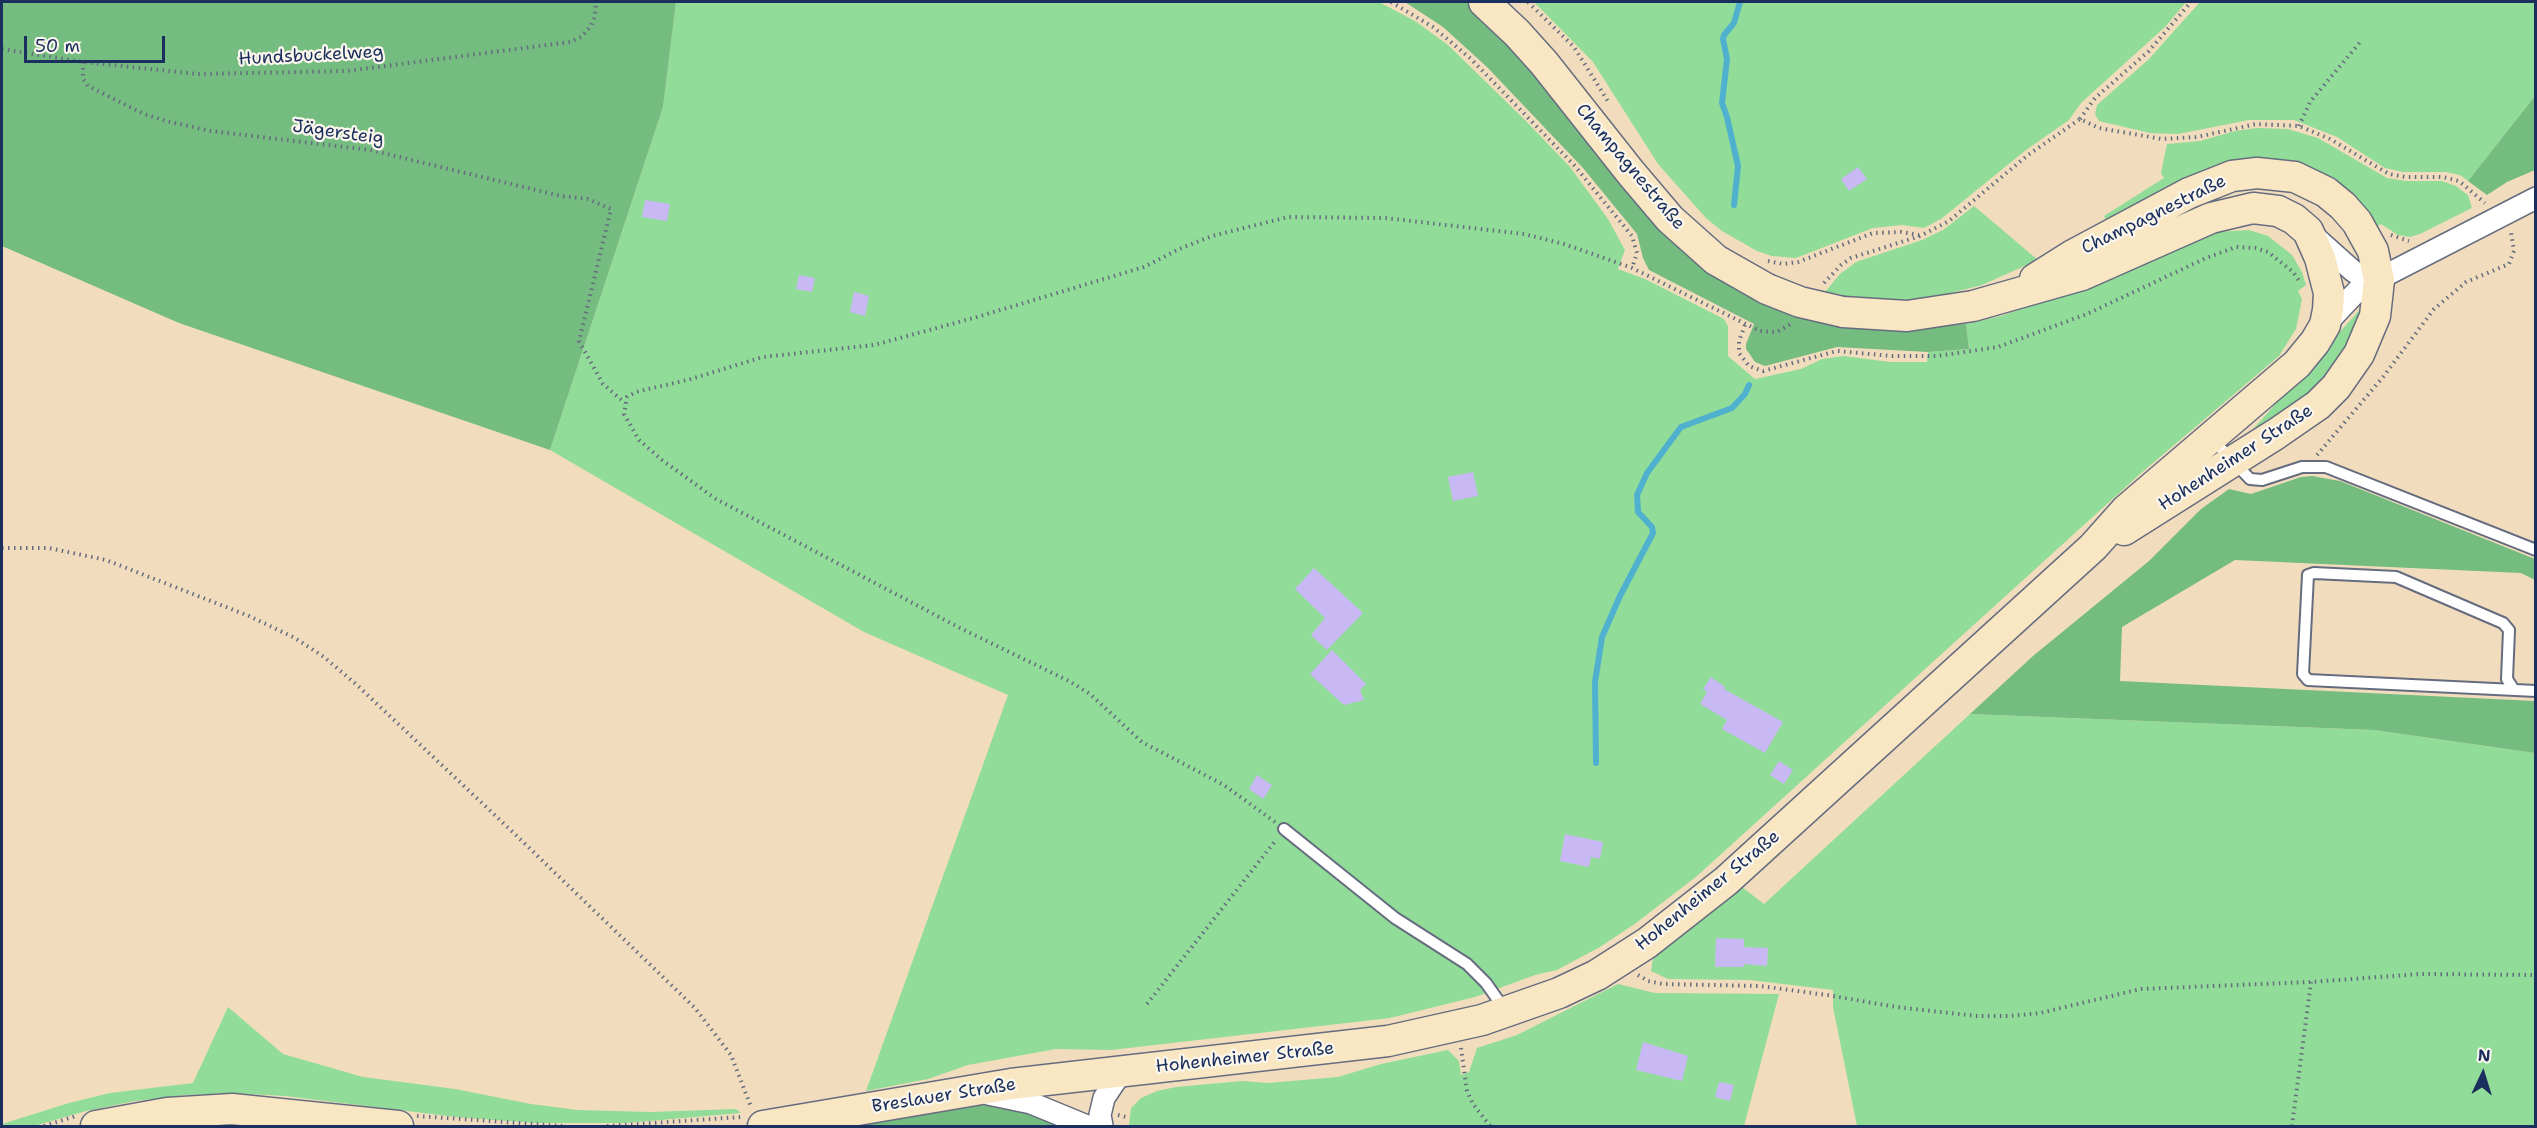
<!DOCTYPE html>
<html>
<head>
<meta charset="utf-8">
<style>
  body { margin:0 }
  #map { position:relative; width:2537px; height:1128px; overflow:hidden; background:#f1ddbd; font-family:"Shantell Sans",sans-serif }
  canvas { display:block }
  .frame { position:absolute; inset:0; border:3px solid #1b2f5e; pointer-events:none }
  .north { position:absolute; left:2453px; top:1044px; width:60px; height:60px; -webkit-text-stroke:4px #fbf7ec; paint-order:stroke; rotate:4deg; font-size:16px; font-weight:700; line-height:24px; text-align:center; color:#1b2f5e }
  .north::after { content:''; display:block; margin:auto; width:21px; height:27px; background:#1b2f5e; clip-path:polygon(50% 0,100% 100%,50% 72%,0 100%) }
  .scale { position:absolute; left:24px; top:36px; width:141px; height:27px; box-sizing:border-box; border:3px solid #1b2f5e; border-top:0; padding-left:8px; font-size:18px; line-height:21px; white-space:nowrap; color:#1b2f5e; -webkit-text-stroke:4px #fbf7ec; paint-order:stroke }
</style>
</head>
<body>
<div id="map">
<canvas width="2537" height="1128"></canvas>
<div class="frame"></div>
<div class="north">N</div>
<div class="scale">50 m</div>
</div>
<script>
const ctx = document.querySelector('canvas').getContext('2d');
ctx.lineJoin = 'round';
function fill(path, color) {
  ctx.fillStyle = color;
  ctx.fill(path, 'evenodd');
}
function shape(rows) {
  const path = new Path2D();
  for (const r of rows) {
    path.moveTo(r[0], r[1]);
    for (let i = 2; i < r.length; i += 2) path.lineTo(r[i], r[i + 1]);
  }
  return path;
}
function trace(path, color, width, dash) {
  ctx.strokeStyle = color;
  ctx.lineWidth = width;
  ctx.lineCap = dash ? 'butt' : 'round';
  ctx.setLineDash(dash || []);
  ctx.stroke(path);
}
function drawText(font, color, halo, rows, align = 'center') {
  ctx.font = font + ' "Shantell Sans",sans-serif';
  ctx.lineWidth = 4.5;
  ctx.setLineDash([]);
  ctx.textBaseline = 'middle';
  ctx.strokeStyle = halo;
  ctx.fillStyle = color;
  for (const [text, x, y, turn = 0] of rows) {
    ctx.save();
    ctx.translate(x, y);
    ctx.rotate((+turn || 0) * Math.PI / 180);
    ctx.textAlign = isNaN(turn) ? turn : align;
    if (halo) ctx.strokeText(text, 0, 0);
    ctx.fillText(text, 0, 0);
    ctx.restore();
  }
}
fill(shape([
  [676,2,1379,2,1415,21,1448,45,1525,120,1570,167,1608,219,1625,250,1618,269,1645,279,1724,319,1728,326,1728,356,1755,379,1801,369,1822,359,1844,356,1890,362,1927,362,1928,352,1969,349,1966,324,2001,316,2038,303,2216,232,2249,230,2268,236,2292,255,2302,272,2306,285,2298,291,2302,299,2296,329,2279,356,2140,474,1697,876,1636,923,1600,947,1557,970,1535,975,1475,997,1390,1018,1111,1050,1056,1049,968,1065,928,1079,866,1091,1008,695,864,632,550,450,663,107],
  [1534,2,2186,2,2166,26,2081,103,2069,120,2026,150,1941,219,1924,228,1902,225,1873,228,1796,258,1772,256,1757,251,1722,231,1706,218,1658,164,1593,62],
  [2200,2,2535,2,2535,96,2468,181,2460,175,2446,172,2403,172,2385,168,2337,137,2294,120,2249,120,2178,134,2150,133,2099,121,2095,114,2097,105,2149,59],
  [2257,128,2288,129,2318,138,2387,178,2406,181,2442,181,2456,186,2468,195,2472,208,2420,234,2410,237,2398,235,2381,224,2376,227,2310,169,2108,223,2104,216,2164,178,2161,173,2167,144,2200,141,2235,131],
  [1974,206,2038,260,1982,285,1931,298,1897,301,1843,297,1840,294,1825,292,1840,274,1856,262,1922,240,1943,230],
  [2364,305,2350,350,2324,390,2238,446],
  [1970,714,2374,730,2535,753,2535,1126,1857,1126,1833,1007,1833,990,1750,980,1668,979,1651,971,1653,958,1742,887,1764,904],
  [1618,984,1655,993,1779,994,1744,1126,1129,1126,1131,1108,1141,1098,1157,1091,1176,1087,1242,1081,1268,1083,1338,1077,1381,1064,1448,1050,1459,1061,1461,1075,1469,1072,1477,1048,1517,1035],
  [228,1007,283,1054,363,1077,455,1089,531,1104,578,1110,650,1112,736,1109,741,1113,625,1123,535,1123,456,1117,285,1096,230,1093,186,1095,135,1101,86,1111,34,1126,2,1126,2,1124,69,1103,110,1093,193,1083]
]), '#91dc98');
fill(shape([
  [2,2,676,2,663,107,550,450,179,323,2,246],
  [1405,2,1467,2,1785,312,1832,325,1891,330,1966,324,1969,349,1928,352,1837,347,1765,366,1755,362,1746,349,1746,344,1754,324,1649,270,1643,258,1637,234,1583,168,1487,67,1443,27],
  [2535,96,2535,170,2507,182,2487,195,2468,181],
  [2312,476,2340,481,2535,559,2535,580,2521,573,2235,560,2122,627,2120,681,2535,701,2535,753,2374,730,1970,714,2033,656,2149,561,2201,509,2229,489,2251,494,2301,477],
  [973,1104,1020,1110,1066,1126,816,1126]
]), '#74bc80');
trace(shape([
  [1734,205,1738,166,1727,117,1722,103,1727,59,1723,39,1724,35,1734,23,1740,2],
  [1596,763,1595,682,1602,637,1620,596,1653,533,1652,527,1638,512,1637,495,1647,473,1681,427,1732,408,1745,394,1749,385]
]), '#4fb1ce', 6);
fill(shape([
  [1858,167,1867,179,1849,191,1841,179],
  [645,200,670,204,667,221,642,217],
  [799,275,815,278,812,292,796,289],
  [854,292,869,296,865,316,850,312],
  [1473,472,1478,496,1453,501,1448,477],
  [1314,568,1363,613,1327,650,1311,635,1325,618,1295,589],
  [1332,650,1366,684,1360,690,1364,700,1344,705,1310,674],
  [1711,677,1725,687,1724,689,1783,722,1765,753,1722,729,1727,720,1700,704,1707,692,1703,689],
  [1779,761,1793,770,1784,784,1770,775],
  [1257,775,1272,785,1263,799,1249,789],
  [1565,834,1603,842,1600,859,1591,857,1589,867,1560,861],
  [1716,938,1744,939,1744,947,1768,948,1767,966,1744,964,1744,967,1715,967],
  [1643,1042,1688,1056,1682,1081,1636,1070],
  [1719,1082,1734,1085,1730,1101,1715,1097]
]), '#c8b9f4');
const service = shape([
  [2211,438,2250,479,2262,480,2302,467,2326,467,2536,550],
  [2514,690,2507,679,2509,630,2503,623,2396,577,2314,573,2308,575,2303,674,2308,680,2536,691],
  [1284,829,1395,918,1467,964,1486,983,1505,1010]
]);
const minor = shape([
  [2315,237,2353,271,2367,278,2379,280],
  [2325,325,2359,289,2536,198],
  [988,1094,1031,1103,1087,1126],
  [1102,1126,1100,1115,1104,1098,1118,1077,1126,1071]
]);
const secondary = shape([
  [1484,2,1517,33,1544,63,1631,173,1670,219,1716,260,1767,289],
  [2035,279,2073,255,2189,193,2232,176,2257,173,2295,177,2326,192,2343,206,2357,222,2373,251,2379,280,2375,316,2359,354,2336,387,2318,405,2276,434,2124,530],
  [96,1126,167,1113,232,1109,398,1126],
  [763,1126,1011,1084,1388,1041,1482,1020,1559,993,1597,975,1647,943,1726,881,2093,547,2126,510,2297,364,2315,342,2325,325,2328,310,2329,293,2320,258,2308,231,2294,219,2278,211,2253,208,2211,218,2082,275,1973,306,1907,316,1843,312]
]);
trace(service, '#666c7f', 14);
trace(minor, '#666c7f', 24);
trace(secondary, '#666c7f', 33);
trace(shape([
  [1391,2,1433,27,1471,59,1574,165,1632,236,1637,253,1632,268],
  [1528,2,1574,47,1609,103],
  [2,49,83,62,198,74,347,71,570,42,581,37,591,26,595,16,596,2],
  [83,62,83,79,88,86,144,114,166,121,211,131,370,150,561,196,588,199,611,209,579,341,603,384,625,403],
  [2080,119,2095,98,2149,51,2191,2],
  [2299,126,2310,102,2361,41],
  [2391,235,2409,241],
  [1768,261,1783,264,1798,262,1873,233,1901,232,1919,235],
  [1824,283,1841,265,1851,258,1920,236,1949,221,2028,155,2080,119,2099,128,2162,139,2197,137,2256,124,2299,126,2330,139,2389,174,2406,177,2443,177,2459,181,2485,203],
  [1745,325,1739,341,1739,353,1749,366,1763,371,1837,351,1892,356,1937,356,1998,347,2087,314,2206,258,2236,247,2255,248,2268,252,2293,272,2300,282],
  [2317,455,2383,377,2434,309,2466,282,2509,264,2514,251,2511,232],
  [2,548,49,548,106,560,249,616,295,638,324,657,357,685,519,838,695,1008,731,1055,751,1107],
  [1275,822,1224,785,1142,742,1090,694,1069,681,960,628,716,499,662,460,639,440,624,414,627,397,636,392,691,379,763,357,874,345,977,317,1144,267,1179,249,1212,236,1288,217,1385,218,1524,234,1564,244,1632,268,1760,331,1777,332,1791,324],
  [1638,975,1648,981,1663,984,1760,986,1827,995,1897,1007,1976,1016,2010,1016,2040,1013,2141,989,2311,982,2420,974,2536,975],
  [1147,1004,1276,840],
  [1461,1048,1467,1091,1473,1104,1490,1126],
  [1118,1115,1126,1117],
  [417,1116,563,1126],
  [44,1126,76,1116],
  [607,1126,741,1117],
  [2292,1126,2311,982]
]), '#666c7f', 4, [1.5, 4.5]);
trace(service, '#fff', 10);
trace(minor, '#fff', 21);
trace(secondary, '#f9e7c3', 30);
const secondaryBridge = shape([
  [1767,289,1800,302,1843,312]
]);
trace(secondaryBridge, '#666c7f', 33, []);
trace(secondaryBridge, '#f9e7c3', 30);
drawText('18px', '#1b2f5e', '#fbf7ec', [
  ["Hundsbuckelweg",311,56,-3],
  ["Jägersteig",338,133,8],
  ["Champagnestraße",1630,167,50],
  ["Champagnestraße",2154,215,-26],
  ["Hohenheimer Straße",2236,458,-33],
  ["Hohenheimer Straße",1708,891,-39],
  ["Hohenheimer Straße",1245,1058,-6],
  ["Breslauer Straße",944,1096,-9]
]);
</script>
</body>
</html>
